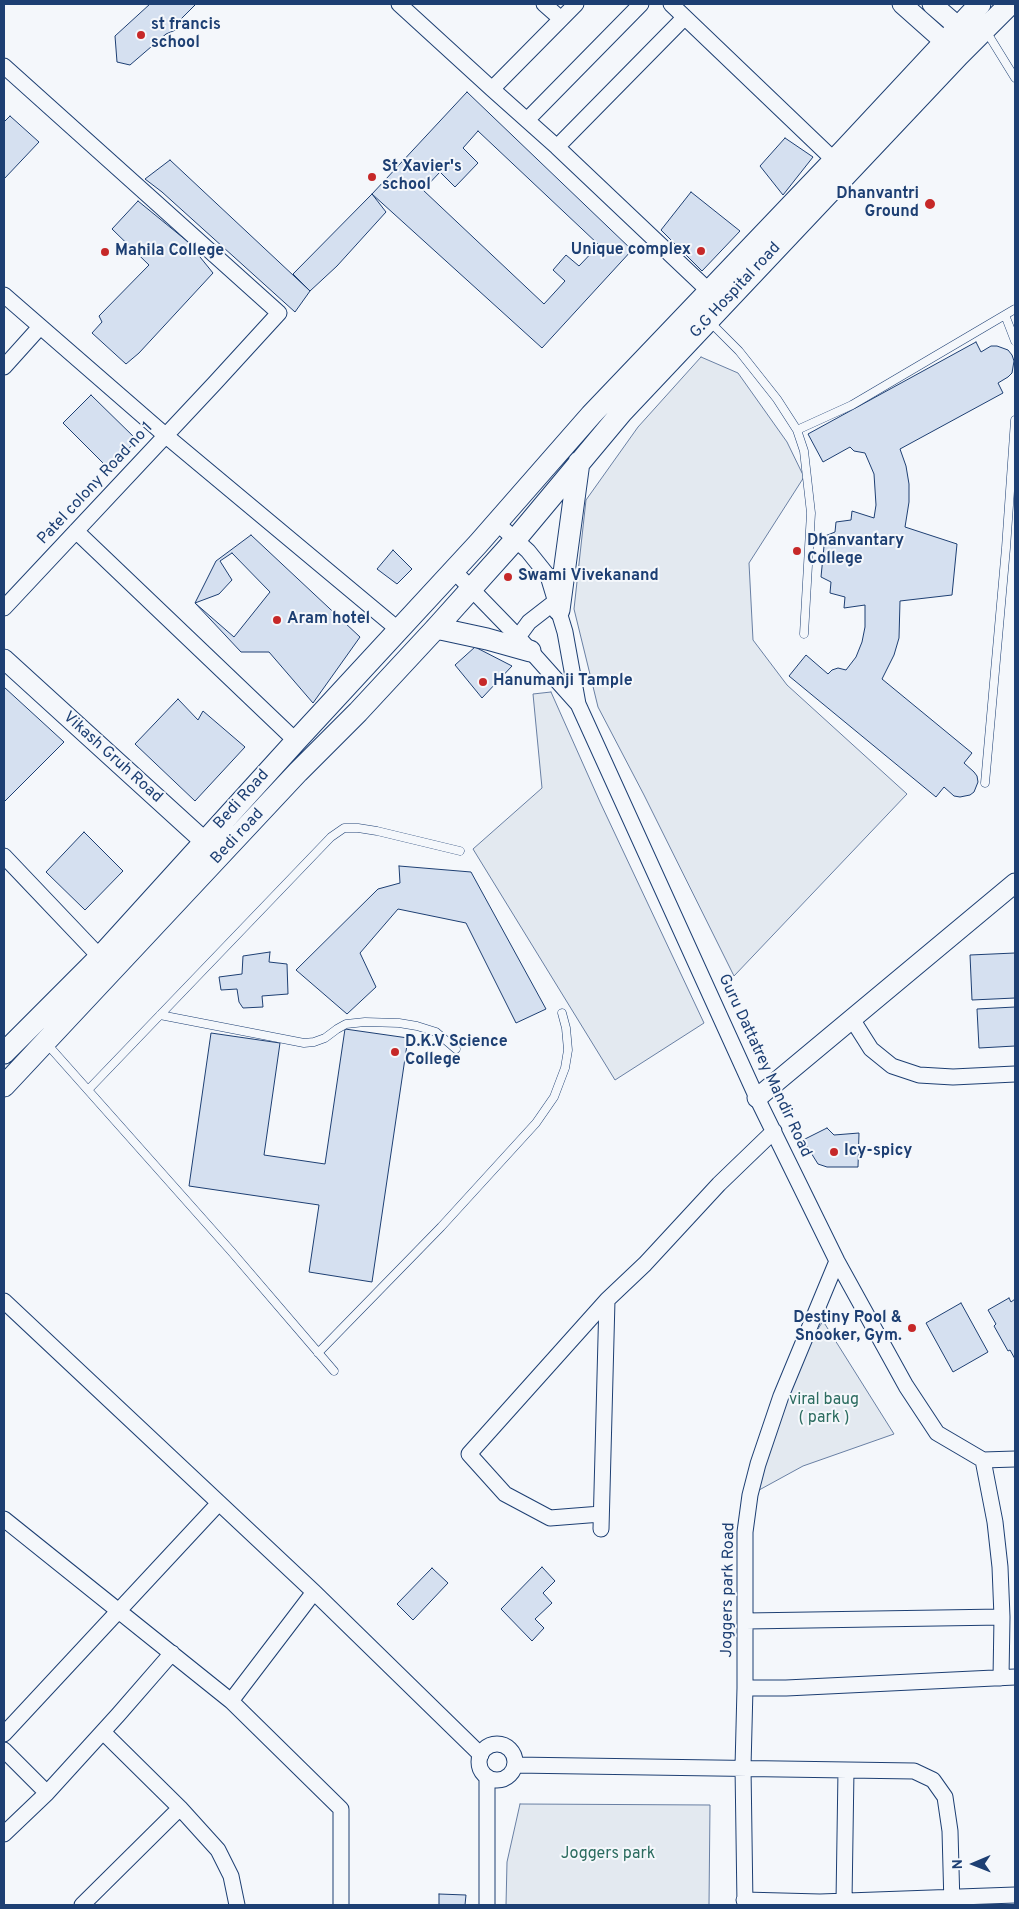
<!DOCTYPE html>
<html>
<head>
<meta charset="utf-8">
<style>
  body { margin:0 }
  #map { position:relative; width:1019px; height:1909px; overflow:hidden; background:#f4f7fb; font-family:Overpass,sans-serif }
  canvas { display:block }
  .frame { position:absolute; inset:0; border:5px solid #1d3f73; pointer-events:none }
  .north { position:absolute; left:949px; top:1839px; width:50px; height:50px; -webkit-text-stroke:4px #f4f7fb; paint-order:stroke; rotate:269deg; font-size:14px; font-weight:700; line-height:20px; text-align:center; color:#1d3f73 }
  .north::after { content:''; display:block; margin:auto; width:18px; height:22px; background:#1d3f73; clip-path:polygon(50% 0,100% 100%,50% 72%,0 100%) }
</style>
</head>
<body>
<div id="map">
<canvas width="1019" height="1909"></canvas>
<div class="frame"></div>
<div class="north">N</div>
</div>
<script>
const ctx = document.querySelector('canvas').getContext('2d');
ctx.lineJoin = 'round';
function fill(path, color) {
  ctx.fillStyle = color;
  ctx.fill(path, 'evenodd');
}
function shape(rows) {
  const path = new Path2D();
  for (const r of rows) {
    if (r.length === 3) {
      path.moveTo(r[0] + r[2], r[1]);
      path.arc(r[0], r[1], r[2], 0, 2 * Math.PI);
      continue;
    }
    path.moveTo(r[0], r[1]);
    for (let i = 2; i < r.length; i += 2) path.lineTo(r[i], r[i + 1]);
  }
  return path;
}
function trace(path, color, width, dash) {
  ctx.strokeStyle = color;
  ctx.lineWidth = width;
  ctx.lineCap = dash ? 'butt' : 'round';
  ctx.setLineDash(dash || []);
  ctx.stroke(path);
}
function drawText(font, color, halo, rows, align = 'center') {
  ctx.font = font + ' Overpass,sans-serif';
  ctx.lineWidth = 4;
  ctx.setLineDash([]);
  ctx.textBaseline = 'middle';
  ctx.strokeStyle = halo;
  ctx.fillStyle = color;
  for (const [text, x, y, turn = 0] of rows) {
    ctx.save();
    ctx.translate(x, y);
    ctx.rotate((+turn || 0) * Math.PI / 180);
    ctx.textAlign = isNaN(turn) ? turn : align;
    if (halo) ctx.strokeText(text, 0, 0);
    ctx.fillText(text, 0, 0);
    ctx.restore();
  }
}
const green = shape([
  [701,357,738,373,787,442,804,477,749,563,753,640,787,685,907,794,734,976,644,795,598,707,574,609,586,500,638,427,701,357],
  [551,692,600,802,704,1023,615,1080,473,849,542,788,533,694,551,692],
  [823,1321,894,1434,803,1466,750,1495,790,1374,823,1321],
  [520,1804,710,1805,709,1905,506,1905,507,1862,520,1804]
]);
fill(green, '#e3e9f0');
trace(green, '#687fa3', 1);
const building = shape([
  [150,4,196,4,181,19,178,29,166,34,130,65,117,62,115,36,150,4],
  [467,92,632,250,542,348,372,194,467,92],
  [478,131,599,245,579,266,566,255,553,270,565,281,544,304,423,190,440,172,455,187,478,163,463,148,478,131],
  [10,116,39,142,4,179,4,122,10,116],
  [785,138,813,157,783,195,760,166,785,138],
  [170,160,310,291,295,312,162,192,145,179,170,160],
  [691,192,740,231,702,271,661,230,691,192],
  [372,194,386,212,337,266,310,291,293,274,372,194],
  [138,201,187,241,213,273,139,353,126,364,92,333,102,322,99,316,149,265,112,229,138,201],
  [976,342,981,352,991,346,997,346,1008,350,1012,355,1014,361,1012,373,1008,377,998,383,1003,393,900,449,906,466,909,484,909,502,905,527,957,544,952,595,900,601,899,638,894,655,882,679,972,753,964,763,974,772,977,776,978,782,974,792,970,795,960,797,954,796,944,787,936,797,789,676,806,655,828,674,832,670,838,668,846,670,856,657,862,642,865,627,865,605,844,608,845,597,830,593,831,582,821,577,825,536,835,532,836,522,851,520,852,511,874,518,876,505,874,474,865,453,854,451,850,447,823,462,808,434,976,342],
  [91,395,137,440,109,469,63,423,91,395],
  [251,535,360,637,313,703,269,652,241,652,195,603,216,561,251,535],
  [393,550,412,569,397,584,377,569,393,550],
  [232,553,270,592,234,637,195,603,219,594,232,580,220,561,232,553],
  [475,647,512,666,482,698,455,665,475,647],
  [4,687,64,742,4,802,4,687],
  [178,699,198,720,203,711,245,747,195,801,135,744,178,699],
  [84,832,123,871,85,910,46,872,84,832],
  [399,866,471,872,546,1009,516,1023,466,923,398,909,360,953,376,987,347,1014,296,970,378,889,400,883,399,866],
  [270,952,269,962,287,964,288,994,262,996,263,1007,243,1008,239,1002,237,989,221,990,219,977,242,974,243,956,270,952],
  [1015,953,1015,998,972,1000,970,955,1015,953],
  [1015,1007,1015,1046,979,1048,977,1009,1015,1007],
  [345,1029,408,1038,372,1282,309,1272,319,1205,189,1186,211,1033,280,1043,264,1155,325,1164,345,1029],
  [827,1128,834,1135,859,1133,858,1167,827,1167,818,1164,803,1140,827,1128],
  [1009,1298,1011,1302,1015,1299,1015,1359,1010,1350,1008,1351,994,1326,996,1324,988,1310,1009,1298],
  [961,1303,988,1352,953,1372,926,1323,961,1303],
  [542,1567,555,1581,543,1593,552,1603,535,1619,544,1628,532,1641,501,1609,542,1567],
  [432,1568,448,1583,413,1620,397,1604,432,1568],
  [439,1894,466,1895,465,1905,439,1905,439,1894]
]);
fill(building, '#d5e0f0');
trace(building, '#1d3f73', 1);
const service = shape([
  [986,31,1015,78],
  [1005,315,1015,341],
  [709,321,739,351,777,399,797,430,804,451,811,513,804,634],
  [797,430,852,405,1015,309],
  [985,783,1006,548,1015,420],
  [160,1015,304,1043,314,1042,325,1038,337,1029,346,1024,365,1022,399,1023,417,1026,436,1032,456,1049],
  [47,1044,231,1251,334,1371],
  [88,1090,331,837,344,828,358,828,377,831,460,851],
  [318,1353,441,1227,536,1123,554,1097,565,1068,568,1050,566,1028,562,1013]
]);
const minor = shape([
  [399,4,492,89,557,147,709,291],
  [544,4,561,19],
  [671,4,834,160],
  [4,66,279,313,214,384,4,608],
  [492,89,576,4],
  [527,120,641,4],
  [557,147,684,18],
  [4,295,165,435,400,631],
  [4,367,40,327],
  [497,523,528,551,548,576,565,632,578,704,757,1098,837,1261,906,1386,937,1433,983,1460,1015,1459],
  [76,531,296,741],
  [453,570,518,637,577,703],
  [518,637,529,622,556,601],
  [4,856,100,957],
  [852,1019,871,1049,892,1066,919,1075,953,1077,1015,1074],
  [4,1301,314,1592,481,1755],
  [983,1460,995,1522,1000,1567,1002,1617,1001,1678],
  [601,1514,550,1518,505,1494,469,1454,607,1300,645,1264,719,1184,774,1131],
  [4,1519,231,1701,341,1809,341,1905],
  [601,1529,607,1300],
  [746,1621,1002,1617],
  [745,1688,786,1688,1015,1677],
  [231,1701,314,1592],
  [103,1732,180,1808,218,1850,231,1876,237,1905],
  [4,1734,218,1504],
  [497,1762,18],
  [4,1750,47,1793],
  [515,1765,914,1771,933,1780,945,1797,950,1831,952,1905],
  [4,1834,47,1793,118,1715,172,1653],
  [744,1900,820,1902,1015,1895],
  [844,1901,846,1770],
  [82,1905,180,1808],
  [487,1905,487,1777],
  [745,1905,743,1767,745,1688,745,1532,750,1495,758,1464,781,1396,837,1261]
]);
const tertiary = shape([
  [902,4,956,52],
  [932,4,969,36],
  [4,659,216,852],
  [757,1098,1015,883]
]);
const secondary = shape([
  [559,610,579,462],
  [436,628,487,639,530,651],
  [4,1053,100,957,296,741,478,544,591,415,844,150,980,4],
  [4,1086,298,772,358,712,436,628,515,540,622,412,959,55,1010,4]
]);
trace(service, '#1d3f73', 9);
trace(minor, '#1d3f73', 17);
trace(tertiary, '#1d3f73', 21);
trace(secondary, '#1d3f73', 23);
trace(service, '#f4f7fb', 8);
trace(minor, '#f4f7fb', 15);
trace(tertiary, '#f4f7fb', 19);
trace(secondary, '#f4f7fb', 21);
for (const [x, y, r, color] of [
  [141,35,5,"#c62828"],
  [372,177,5,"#c62828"],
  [930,204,6,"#c62828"],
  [701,251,5,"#c62828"],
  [105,252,5,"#c62828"],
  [797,551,5,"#c62828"],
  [508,577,5,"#c62828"],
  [277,620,5,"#c62828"],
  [483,682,5,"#c62828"],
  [395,1052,5,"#c62828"],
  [834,1152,5,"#c62828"],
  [912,1328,5,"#c62828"]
]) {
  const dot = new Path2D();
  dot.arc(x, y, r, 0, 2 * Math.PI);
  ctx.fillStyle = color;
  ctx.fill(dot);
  trace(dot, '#f4f7fb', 2);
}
drawText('bold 16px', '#1d3f73', '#f4f7fb', [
  ["st francis",151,26],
  ["school",151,44],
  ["St Xavier's",382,168],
  ["school",382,186],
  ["Dhanvantri",919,195,"right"],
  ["Ground",919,213,"right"],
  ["Unique complex",691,251,"right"],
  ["Mahila College",115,252],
  ["Dhanvantary",807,542],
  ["College",807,560],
  ["Swami Vivekanand",518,577],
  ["Aram hotel",287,620],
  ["Hanumanji Tample",493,682],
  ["D.K.V Science",405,1043],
  ["College",405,1061],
  ["Icy-spicy",844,1152],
  ["Destiny Pool &",902,1319,"right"],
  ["Snooker, Gym.",902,1337,"right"]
], 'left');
drawText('16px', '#1d3f73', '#f4f7fb', [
  ["G.G Hospital road",736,291,-47],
  ["Patel colony Road no 1",96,484,-47],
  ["Vikash Gruh Road",112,758,42],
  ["Bedi Road",242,800,-48],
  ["Bedi road",238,837,-47],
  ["Guru Dattatrey Mandir Road",764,1066,65],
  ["Joggers park Road",729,1590,-89]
]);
drawText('16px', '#2c6c60', '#f4f7fb', [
  ["viral baug",824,1401],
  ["( park )",824,1419],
  ["Joggers park",608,1855]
]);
</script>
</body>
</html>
